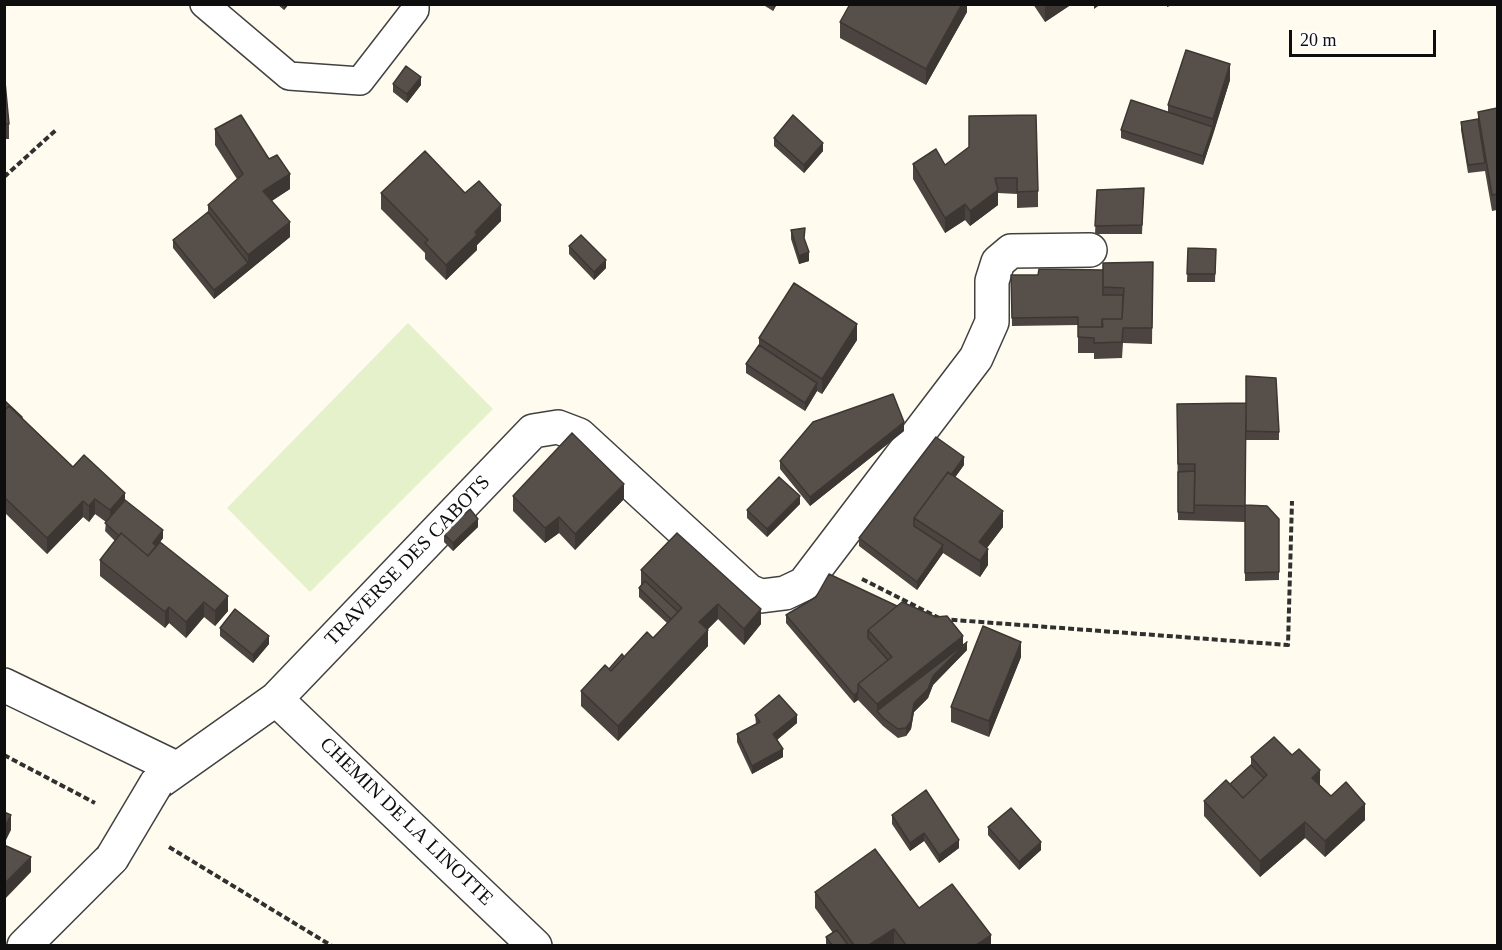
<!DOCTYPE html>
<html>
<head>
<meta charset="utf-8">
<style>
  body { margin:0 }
  #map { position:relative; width:1502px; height:950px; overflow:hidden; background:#fffcef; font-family:"Times New Roman",serif }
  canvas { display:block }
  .frame { position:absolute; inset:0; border:6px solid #0e0e0e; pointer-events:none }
  .scale { position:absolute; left:1289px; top:30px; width:147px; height:27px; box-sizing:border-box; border:3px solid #0e0e0e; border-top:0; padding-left:8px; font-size:18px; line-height:21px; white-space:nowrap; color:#0e0e0e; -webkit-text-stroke:4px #fff; paint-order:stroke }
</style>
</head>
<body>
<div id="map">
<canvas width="1502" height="950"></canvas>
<div class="frame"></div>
<div class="scale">20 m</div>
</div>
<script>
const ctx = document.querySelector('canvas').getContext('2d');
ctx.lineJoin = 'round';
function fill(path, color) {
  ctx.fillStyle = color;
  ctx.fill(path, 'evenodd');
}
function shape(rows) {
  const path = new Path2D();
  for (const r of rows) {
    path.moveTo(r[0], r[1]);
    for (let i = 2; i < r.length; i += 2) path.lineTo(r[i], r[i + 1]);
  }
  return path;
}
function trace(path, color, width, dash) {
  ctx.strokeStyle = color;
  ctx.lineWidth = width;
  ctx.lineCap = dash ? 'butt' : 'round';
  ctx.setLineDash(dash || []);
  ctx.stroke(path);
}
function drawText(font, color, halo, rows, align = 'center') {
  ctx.font = font + ' "Times New Roman",serif';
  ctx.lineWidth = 6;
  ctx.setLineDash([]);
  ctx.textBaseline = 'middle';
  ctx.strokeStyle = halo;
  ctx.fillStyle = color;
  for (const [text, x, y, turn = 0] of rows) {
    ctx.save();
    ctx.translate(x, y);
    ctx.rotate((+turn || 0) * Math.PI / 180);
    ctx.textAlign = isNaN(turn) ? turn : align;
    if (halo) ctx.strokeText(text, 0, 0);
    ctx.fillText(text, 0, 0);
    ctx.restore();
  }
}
fill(shape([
  [408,323,493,409,310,592,227,508]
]), '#e4f1ca');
const service = shape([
  [204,4,289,76,360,81,415,10,415,4]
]);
const minor = shape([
  [4,685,176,768],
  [276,699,535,946],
  [156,784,276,699,533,431,558,427,579,435,749,591,761,596,785,593,804,584,976,358,992,322,992,281,998,262,1011,251,1090,250],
  [24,946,112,858]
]);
trace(service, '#414141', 30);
trace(minor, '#414141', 36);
trace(shape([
  [4,177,56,130],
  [862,579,941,619,1288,645,1292,501],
  [4,755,95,803],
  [169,847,332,946]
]), '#303030', 4, [6, 3]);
trace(service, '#fff', 27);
trace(minor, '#fff', 33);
const minorBridge = shape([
  [112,858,156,784]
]);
trace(minorBridge, '#414141', 36, []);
trace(minorBridge, '#fff', 33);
fill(shape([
  [277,4,289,4,284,10],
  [762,4,777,4,773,11],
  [967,4,967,12,926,85,840,38,840,22],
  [1033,4,1072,4,1045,22],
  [4,71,9,124,9,139,4,139],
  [1230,80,1203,165,1121,138,1121,130,1168,112,1168,105],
  [393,84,421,85,407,103,393,92],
  [1497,108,1497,210,1492,211,1485,171,1468,173,1461,130,1461,122,1478,119,1478,112],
  [215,129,269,159,290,189,272,201,290,237,214,299,173,248,173,240,208,212,208,205,237,179,215,145],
  [774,138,823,151,804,173,774,146],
  [969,147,1038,191,1038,207,1017,208,1017,194,998,193,998,205,970,226,965,220,945,233,913,179,913,164,945,165],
  [1144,188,1142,234,1095,234,1097,190],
  [381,193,465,193,501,221,477,245,477,250,446,280,425,259,425,253,381,209],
  [791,230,804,240,809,261,799,264,791,239],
  [569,246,606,268,594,280,569,254],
  [1188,248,1216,249,1215,282,1187,282],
  [1153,262,1152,344,1123,343,1122,358,1094,359,1094,353,1078,353,1078,325,1012,326,1011,275,1038,275,1103,270],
  [759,338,857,340,822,394,817,391,805,411,746,373,746,364,759,345],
  [4,400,73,467,125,500,163,538,160,542,228,611,215,626,204,617,186,638,169,623,165,628,100,576,100,560,115,541,105,531,106,522,95,514,89,522,83,517,47,554,4,512],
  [1177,404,1279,432,1279,440,1246,440,1245,505,1279,519,1279,580,1245,581,1245,517,1245,522,1178,520],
  [904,431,810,506,780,469,780,461],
  [964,465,955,477,1003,527,987,548,988,565,980,577,943,553,917,590,859,546,859,538],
  [513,496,624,499,575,550,559,533,545,543,513,511],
  [800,504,767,537,747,518,747,510],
  [478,527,453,551,444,542,444,534],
  [677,533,761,624,744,645,718,619,707,630,708,646,618,741,581,706,581,691,624,657,653,638,667,623,639,597,639,588,641,585,641,570],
  [786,615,963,646,967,650,933,685,928,698,914,712,911,729,906,736,898,738,883,726,858,700,854,703,786,623],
  [220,628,269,644,253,663,220,636],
  [1021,657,989,737,951,722,951,707],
  [755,715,797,723,777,740,783,757,752,774,737,742,737,734,756,724],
  [1251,757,1320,785,1331,796,1365,820,1325,857,1305,838,1260,877,1204,816,1204,801,1230,784,1251,765],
  [892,815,959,848,939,863,924,841,910,851,892,824],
  [988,827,1041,850,1019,870,988,835],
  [815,892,919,908,991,945,895,945,894,944,892,945,826,945,826,937,833,933,815,908]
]), '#4b4440');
fill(shape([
  [284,4,289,4,284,10],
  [773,4,777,4,773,11],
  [962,4,967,4,967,12,926,85,926,69],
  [1049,4,1072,4,1045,22,1045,7],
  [1094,4,1101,4,1094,9],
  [1167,4,1175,4,1167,7],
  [1230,64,1230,80,1213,135,1213,119],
  [421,77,421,85,407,103,407,94],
  [1213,127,1213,135,1203,165,1203,156],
  [823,143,823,151,804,173,804,165],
  [290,174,290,189,263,206,263,191],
  [998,190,998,205,970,226,970,211],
  [965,204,965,220,945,233,945,218],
  [501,205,501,221,477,245,477,250,446,280,446,265,475,232],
  [290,222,290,237,214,299,214,290,248,263,248,255],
  [809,252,809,261,799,264,799,256],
  [606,260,606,268,594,280,594,272],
  [857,324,857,340,822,394,822,379],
  [817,383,817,391,805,411,805,403],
  [904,422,904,431,810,506,810,497],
  [964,457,964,465,922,524,918,521],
  [624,484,624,499,575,550,575,534],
  [125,493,125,508,110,525,110,510],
  [800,496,800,504,767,537,767,529],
  [95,499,95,514,89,522,89,506],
  [83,501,83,517,47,554,47,538],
  [1003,511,1003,527,979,558,979,542],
  [559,517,559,533,545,543,545,528],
  [478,519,478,527,453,551,453,543],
  [163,530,163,538,153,552,153,543],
  [943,545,943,553,917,590,917,582],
  [988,549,988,565,980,577,980,561],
  [228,596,228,611,215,626,215,611],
  [204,602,204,617,186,638,186,622],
  [718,604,718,619,699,638,699,622],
  [169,607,169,623,165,628,165,612],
  [761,609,761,624,744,645,744,629],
  [708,630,708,646,618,741,618,726],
  [269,636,269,644,253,663,253,655],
  [963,636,963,647,967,642,967,650,933,685,928,698,914,712,911,729,906,736,906,728,914,703,933,676,877,711,877,704],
  [1021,642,1021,657,989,737,989,721],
  [858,692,858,700,854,703,854,695],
  [797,715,797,723,773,743,773,734],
  [783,749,783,757,752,774,752,766],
  [1320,770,1320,786,1312,778],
  [1365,804,1365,820,1325,857,1325,841],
  [11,815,11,830,4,844,4,828],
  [1305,822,1305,838,1260,877,1260,861],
  [924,833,924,841,910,851,910,843],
  [959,840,959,848,939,863,939,855],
  [1041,842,1041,850,1019,870,1019,862],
  [31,857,31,872,4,900,4,884],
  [894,929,894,944,892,945,869,945],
  [991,935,991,945,976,945]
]), '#3d3734');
const building = shape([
  [850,4,962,4,926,69,840,22,850,4],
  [1186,50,1230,64,1213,119,1168,105,1186,50],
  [406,66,421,77,407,94,393,84,406,66],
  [4,71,9,124,4,124,4,71],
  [1131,100,1213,127,1203,156,1121,130,1131,100],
  [1497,108,1497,194,1492,195,1478,112,1497,108],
  [241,115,269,159,277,155,290,174,263,191,290,222,248,255,208,205,243,174,215,129,241,115],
  [793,115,823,143,804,165,774,138,793,115],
  [1036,115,1038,191,1017,192,1017,178,995,178,998,190,970,211,965,204,945,218,913,164,936,149,945,165,969,147,969,116,1036,115],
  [1478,119,1485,163,1468,165,1461,122,1478,119],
  [425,151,465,193,479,181,501,205,475,232,477,235,446,265,425,243,428,240,381,193,425,151],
  [1144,188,1142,225,1095,226,1097,190,1144,188],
  [208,212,248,263,214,290,173,240,208,212],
  [805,228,804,238,809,252,799,256,791,230,805,228],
  [581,235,606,260,594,272,569,246,581,235],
  [1188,248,1216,249,1215,274,1187,274,1188,248],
  [1153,262,1152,328,1123,328,1122,342,1094,343,1094,338,1078,337,1078,327,1103,327,1102,319,1122,319,1124,288,1103,287,1103,263,1153,262],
  [1039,269,1103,270,1103,295,1123,295,1122,319,1102,319,1102,327,1078,327,1078,332,1078,317,1012,318,1011,275,1038,275,1039,269],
  [794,283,857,324,822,379,759,338,794,283],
  [759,345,817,383,805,403,746,364,759,345],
  [1246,376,1276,378,1279,432,1246,431,1246,376],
  [893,394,904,422,810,497,780,461,813,422,893,394],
  [4,400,22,417,22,418,9,406,4,411,4,400],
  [1246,403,1245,506,1194,505,1195,464,1178,464,1177,404,1246,403],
  [9,406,73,467,84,455,125,493,110,510,95,499,89,506,83,501,47,538,4,497,4,411,9,406],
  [572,433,624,484,575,534,559,517,545,528,513,496,572,433],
  [936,437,964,457,951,475,948,472,914,518,914,526,943,545,917,582,859,538,936,437],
  [1195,471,1194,513,1178,512,1178,472,1195,471],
  [948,472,1003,511,979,542,988,549,980,561,914,518,948,472],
  [779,477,800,496,767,529,747,510,779,477],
  [125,500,163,530,153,543,156,546,148,556,121,533,119,536,105,523,125,500],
  [1245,505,1267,506,1279,519,1279,572,1245,573,1245,505],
  [470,509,478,519,453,543,444,534,470,509],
  [121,533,148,556,160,542,228,596,215,611,204,602,186,622,169,607,165,612,100,560,121,533],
  [677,533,761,609,744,629,718,604,699,622,708,630,618,726,581,691,605,665,611,671,647,632,653,638,682,608,641,570,677,533],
  [829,574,897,606,868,630,868,638,888,660,858,684,858,692,854,695,786,615,816,597,829,574],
  [645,581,678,612,671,619,639,588,645,581],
  [902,602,936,617,947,616,963,636,877,704,858,684,892,657,868,630,902,602],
  [235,609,269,636,253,655,220,628,235,609],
  [983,626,1021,642,989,721,951,707,983,626],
  [967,642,933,676,928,689,914,703,911,721,906,728,898,729,883,718,877,711,967,642],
  [622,654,624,657,611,671,609,669,622,654],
  [779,695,797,715,773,734,783,749,752,766,737,734,760,722,755,715,779,695],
  [1274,737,1292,755,1299,749,1320,770,1312,778,1331,796,1346,782,1365,804,1325,841,1305,822,1260,861,1204,801,1226,780,1243,798,1267,775,1251,757,1274,737],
  [1251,765,1264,778,1243,798,1230,784,1251,765],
  [926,790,959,840,939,855,924,833,910,843,892,815,926,790],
  [1011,808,1041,842,1019,862,988,827,1011,808],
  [4,812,11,815,4,828,4,812],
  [4,845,31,857,4,884,4,845],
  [875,849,919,908,952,884,991,935,976,945,906,945,894,929,869,945,854,945,815,892,875,849],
  [837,930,848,945,832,945,826,937,837,930]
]);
fill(building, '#574f4a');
trace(building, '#3d3734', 1.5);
drawText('20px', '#0e0e0e', '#fff', [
  ["TRAVERSE DES CABOTS",408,561,-46],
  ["CHEMIN DE LA LINOTTE",406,822,44]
]);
</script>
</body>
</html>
